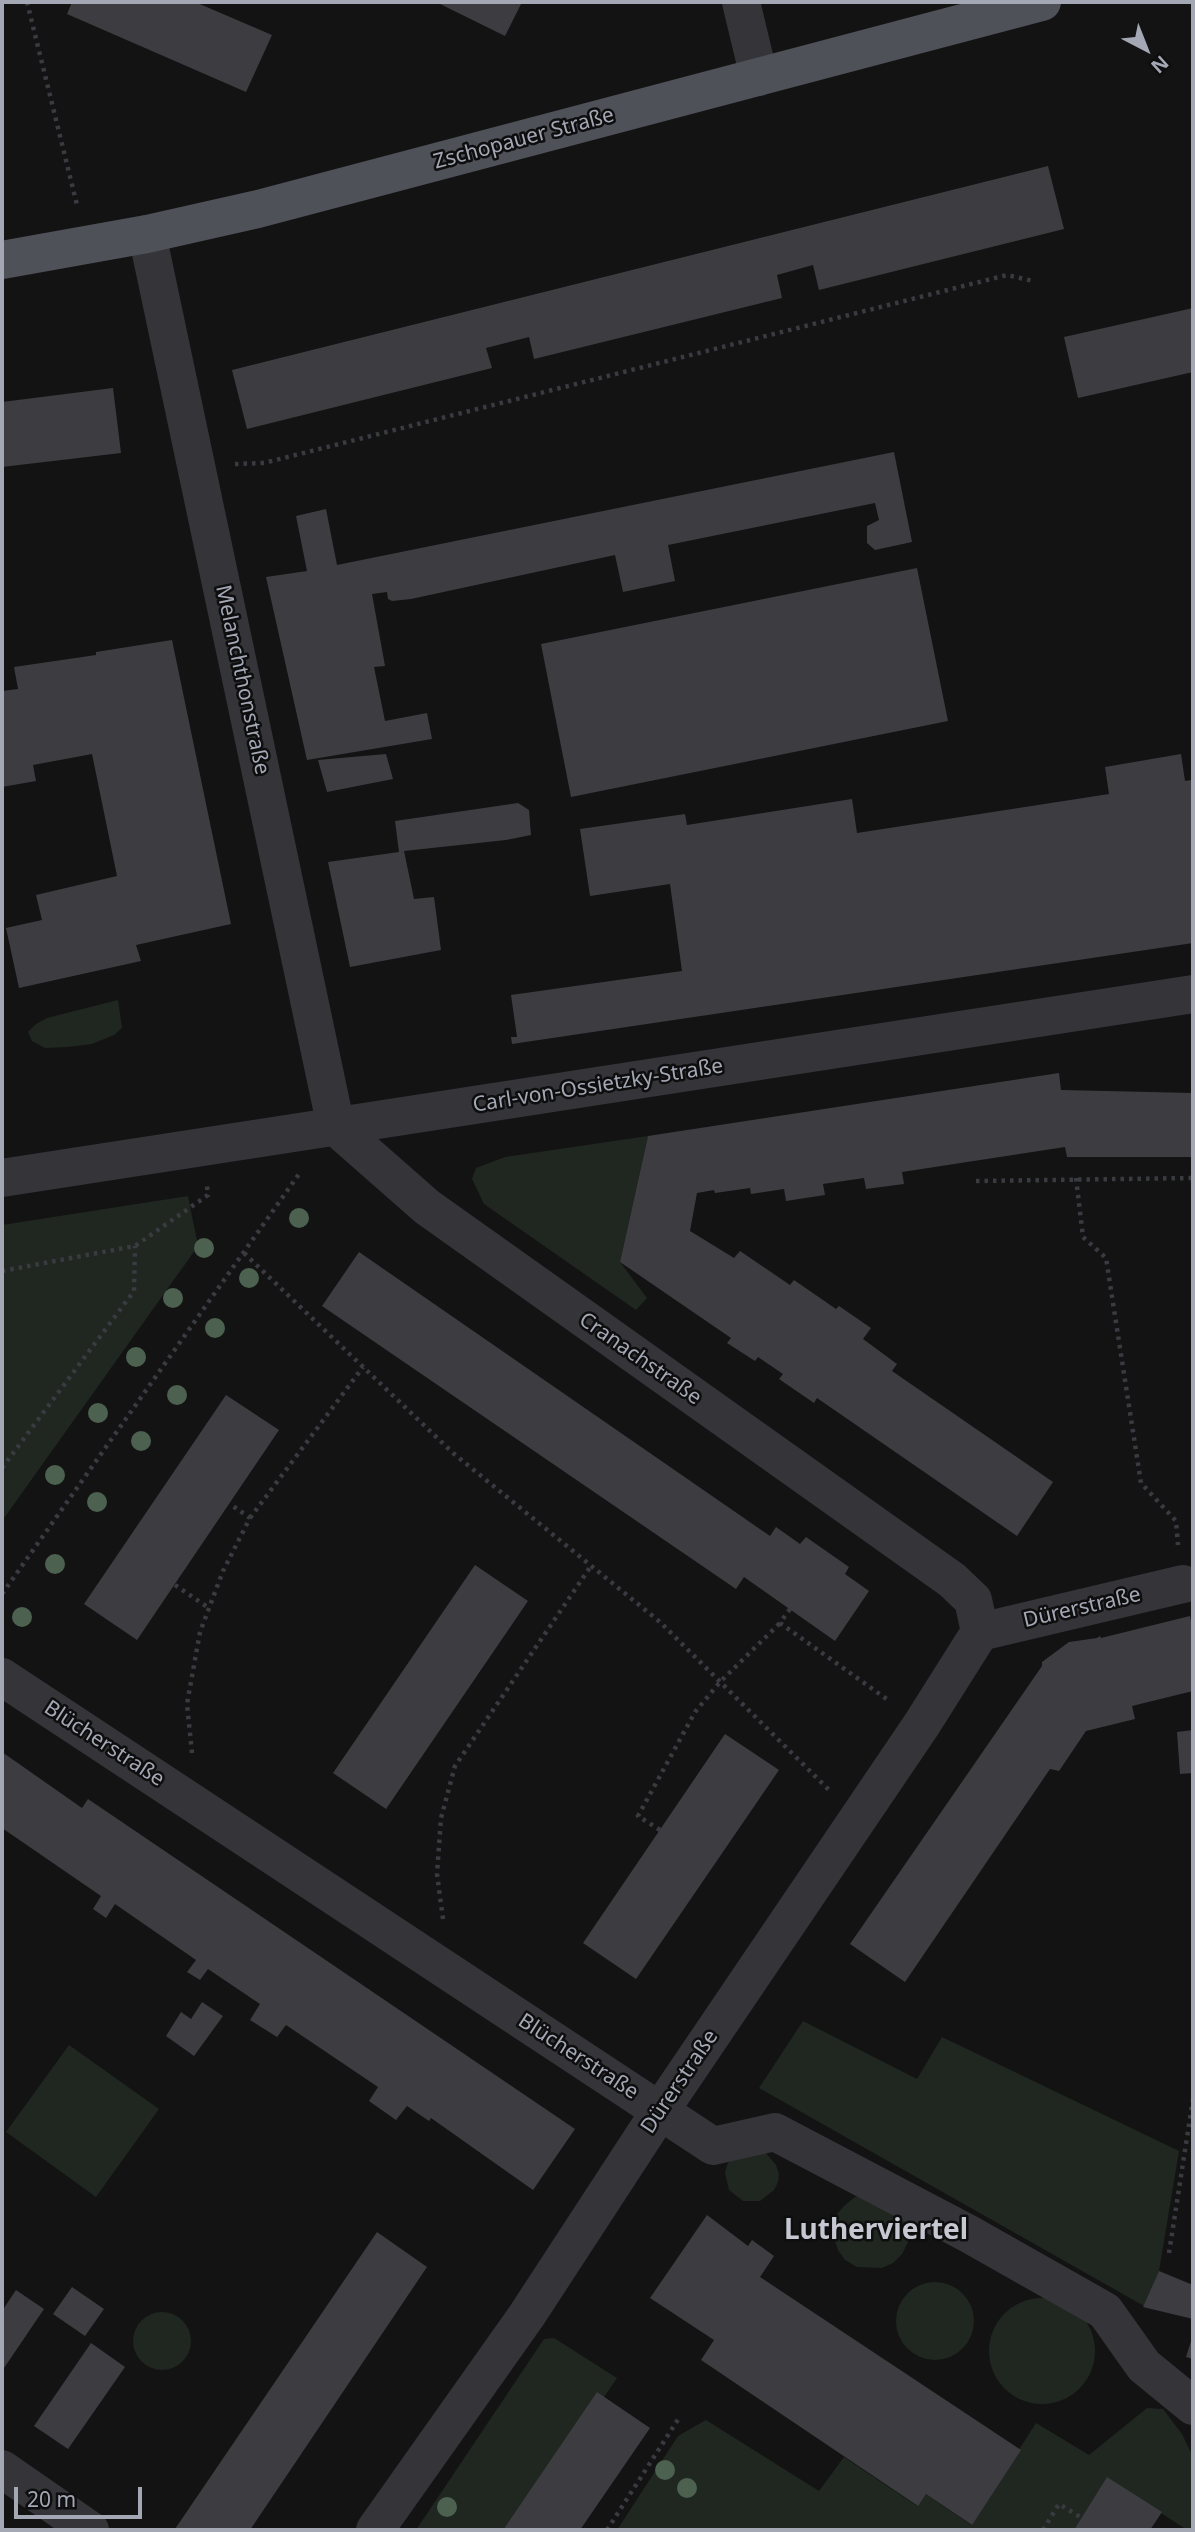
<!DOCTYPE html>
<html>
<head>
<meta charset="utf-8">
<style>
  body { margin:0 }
  #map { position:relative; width:1195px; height:2532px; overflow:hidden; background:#131314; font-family:"Noto Sans",sans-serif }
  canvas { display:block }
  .frame { position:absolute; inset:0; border:4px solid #a4a8b5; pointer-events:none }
  .north { position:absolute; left:1111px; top:14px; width:70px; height:70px; -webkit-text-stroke:5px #0e0e0f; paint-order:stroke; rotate:138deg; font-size:19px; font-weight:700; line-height:28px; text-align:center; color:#a4a8b5 }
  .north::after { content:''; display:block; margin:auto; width:24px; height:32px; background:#a4a8b5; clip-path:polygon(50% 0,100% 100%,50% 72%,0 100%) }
  .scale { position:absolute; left:14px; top:2487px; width:128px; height:32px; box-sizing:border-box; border:4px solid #a4a8b5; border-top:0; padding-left:9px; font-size:21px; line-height:24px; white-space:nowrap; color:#a4a8b5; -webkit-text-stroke:5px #0e0e0f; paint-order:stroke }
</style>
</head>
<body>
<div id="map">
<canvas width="1195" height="2532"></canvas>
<div class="frame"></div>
<div class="north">N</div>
<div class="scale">20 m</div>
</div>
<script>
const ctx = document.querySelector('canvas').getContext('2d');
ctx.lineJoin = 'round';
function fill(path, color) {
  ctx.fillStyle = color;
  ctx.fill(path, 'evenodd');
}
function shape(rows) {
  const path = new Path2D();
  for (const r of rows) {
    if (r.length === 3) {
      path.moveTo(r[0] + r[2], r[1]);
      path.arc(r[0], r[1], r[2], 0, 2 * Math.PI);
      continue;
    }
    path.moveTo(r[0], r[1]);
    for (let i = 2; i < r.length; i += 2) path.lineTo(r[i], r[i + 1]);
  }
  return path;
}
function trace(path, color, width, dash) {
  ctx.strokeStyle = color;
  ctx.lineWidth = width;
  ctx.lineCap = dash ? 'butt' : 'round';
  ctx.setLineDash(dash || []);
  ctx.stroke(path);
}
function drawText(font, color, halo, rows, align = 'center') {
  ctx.font = font + ' "Noto Sans",sans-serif';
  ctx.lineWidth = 5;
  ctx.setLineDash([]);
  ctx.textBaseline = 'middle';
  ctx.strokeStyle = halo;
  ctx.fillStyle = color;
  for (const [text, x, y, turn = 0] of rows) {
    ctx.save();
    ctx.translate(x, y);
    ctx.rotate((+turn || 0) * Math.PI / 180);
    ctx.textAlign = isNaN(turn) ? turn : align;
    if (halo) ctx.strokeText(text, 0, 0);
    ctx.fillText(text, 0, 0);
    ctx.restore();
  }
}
fill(shape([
  [118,1000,122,1028,114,1035,92,1044,68,1047,45,1048,32,1041,28,1032,36,1024,47,1018],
  [648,1136,620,1262,647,1298,636,1310,484,1204,472,1179,476,1168,505,1157],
  [188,1196,198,1246,2,1521,2,1225],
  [803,2021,917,2079,942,2037,1179,2151,1159,2271,1144,2306,759,2088],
  [69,2045,159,2109,96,2197,6,2132],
  [765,2152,776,2165,779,2174,778,2182,774,2190,760,2201,743,2201,729,2190,725,2173,727,2165,732,2157],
  [867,2194,907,2218,910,2230,908,2242,902,2254,893,2263,882,2268,857,2267,845,2260,838,2250,834,2238,834,2226,837,2214,845,2205,855,2197],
  [935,2321,39],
  [1042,2351,53],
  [162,2341,29],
  [554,2338,617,2378,604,2397,597,2393,503,2530,416,2530,544,2339],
  [1147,2408,1163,2409,1182,2434,1193,2457,1193,2530,1187,2530,1107,2478,1074,2530,617,2530,678,2436,706,2420,819,2491,844,2457,917,2506,926,2494,971,2525,1036,2423,1089,2455]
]), '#1f2720');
fill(shape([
  [72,2,195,2,272,35,246,92,67,14],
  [436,2,522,2,505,36],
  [1048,166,1064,229,819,290,813,265,777,275,782,298,534,359,529,337,486,348,492,368,247,429,232,370],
  [1193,308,1193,372,1078,398,1064,337],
  [113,388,121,453,2,467,2,402],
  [894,452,912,542,875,550,867,543,867,526,879,520,875,503,668,545,675,581,623,592,615,555,411,599,392,601,388,599,387,592,372,594,385,666,374,667,385,721,427,713,432,739,307,760,266,577,307,571,296,516,326,509,337,565],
  [917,568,948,721,571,797,541,644],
  [172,640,231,924,136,945,141,961,19,988,6,928,42,920,36,895,117,876,92,754,33,765,36,781,2,787,2,691,18,689,14,667,96,655,96,652],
  [386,754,393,779,327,792,318,760],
  [1181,754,1185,781,1191,780,1193,795,1193,943,512,1044,511,1037,517,1037,511,995,682,971,670,884,590,896,580,829,685,814,687,825,852,799,857,833,1109,794,1105,767],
  [518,803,529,810,531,835,506,840,404,851,414,899,434,897,441,950,350,967,328,862,399,852,395,821],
  [1059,1073,1061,1090,1193,1093,1193,1157,1067,1157,1065,1147,902,1172,904,1184,866,1189,864,1178,823,1184,825,1195,786,1201,784,1189,751,1194,750,1188,715,1193,714,1190,697,1193,690,1231,734,1258,740,1251,790,1285,794,1280,836,1309,839,1306,871,1328,863,1339,897,1364,892,1371,1053,1482,1017,1536,817,1398,814,1403,779,1379,783,1374,758,1357,755,1361,727,1343,731,1338,620,1262,648,1136],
  [359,1252,770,1536,776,1527,800,1544,806,1537,849,1567,845,1574,869,1591,835,1641,744,1577,736,1589,322,1306],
  [226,1395,279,1430,137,1640,84,1604],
  [475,1565,528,1601,386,1809,333,1773],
  [1190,1616,1193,1631,1193,1691,1132,1706,1135,1719,1086,1731,1059,1771,1050,1769,905,1982,850,1944,1042,1666,1042,1662,1069,1642,1097,1638,1100,1636,1101,1638],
  [1193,1730,1193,1773,1180,1774,1177,1732],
  [725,1734,779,1770,636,1979,583,1943],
  [2,1752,82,1808,88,1799,575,2129,533,2190,431,2118,429,2121,407,2106,396,2120,369,2101,378,2087,286,2025,277,2037,250,2020,260,2004,208,1969,200,1980,187,1972,196,1960,115,1904,106,1918,93,1909,101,1896,2,1828],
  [202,2002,223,2016,194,2056,166,2036,181,2012,191,2019],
  [707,2215,748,2246,752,2240,774,2256,760,2277,1021,2450,972,2525,926,2494,918,2506,701,2360,714,2340,650,2298],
  [377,2232,427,2267,250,2530,175,2529],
  [1159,2271,1193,2285,1193,2319,1143,2307],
  [72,2287,104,2309,85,2336,53,2314],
  [16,2290,44,2309,2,2371,2,2311],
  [1193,2335,1193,2359,1186,2357],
  [91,2343,125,2367,68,2449,34,2426],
  [597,2392,650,2428,580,2530,503,2530],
  [1107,2477,1162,2512,1150,2530,1074,2530]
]), '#3d3d41');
trace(shape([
  [27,2,77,205],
  [235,464,264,463,1007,275,1033,281],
  [1076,1178,1083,1237,1106,1258,1141,1483,1176,1521,1178,1545],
  [976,1181,1193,1178],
  [244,1253,453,1453,660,1622,830,1791],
  [2,1271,135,1246,208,1195,207,1186],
  [2,1468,134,1291,135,1246],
  [250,1518,363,1367],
  [175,1585,209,1608],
  [2,1594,299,1174],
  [790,1609,780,1623,888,1700],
  [192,1753,187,1704,200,1632,223,1571,250,1518,230,1504],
  [660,1830,638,1816,695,1712,720,1682,780,1623],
  [443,1919,437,1874,441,1818,455,1766,591,1566],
  [1169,2253,1193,2099],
  [607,2530,679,2418],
  [1043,2530,1059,2504,1082,2518]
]), '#393b40', 4.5, [3.5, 5]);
trace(shape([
  [741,2,759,77],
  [147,234,336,1127],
  [336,1127,427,1207,952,1580,973,1600,980,1632,922,1724,660,2111,527,2315,375,2530],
  [2,1178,1193,994],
  [980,1632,1183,1584],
  [2,1677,713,2146,775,2132,969,2234,1105,2311,1144,2366,1193,2406],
  [2,2469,90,2530]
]), '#343439', 38);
trace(shape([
  [2,260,147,234,258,209,1042,2]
]), '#4f5159', 38);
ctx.fillStyle = '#4c614f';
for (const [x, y] of [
  [299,1218],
  [204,1248],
  [249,1278],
  [173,1298],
  [215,1328],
  [136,1357],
  [177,1395],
  [98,1413],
  [141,1441],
  [55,1475],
  [97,1502],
  [55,1564],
  [22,1617],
  [665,2470],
  [687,2488],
  [447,2507]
]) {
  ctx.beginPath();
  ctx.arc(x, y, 10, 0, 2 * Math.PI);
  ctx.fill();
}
drawText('21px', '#a4a8b5', '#0e0e0f', [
  ["Zschopauer Straße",524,139,-15],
  ["Melanchthonstraße",242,680,78],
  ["Carl-von-Ossietzky-Straße",598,1086,-9],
  ["Cranachstraße",640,1359,35],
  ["Dürerstraße",1082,1608,-13],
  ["Blücherstraße",104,1744,33],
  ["Blücherstraße",578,2057,33],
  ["Dürerstraße",680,2082,-56]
]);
drawText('bold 28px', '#c5c7d1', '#0e0e0f', [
  ["Lutherviertel",876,2231]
]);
</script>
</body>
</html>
